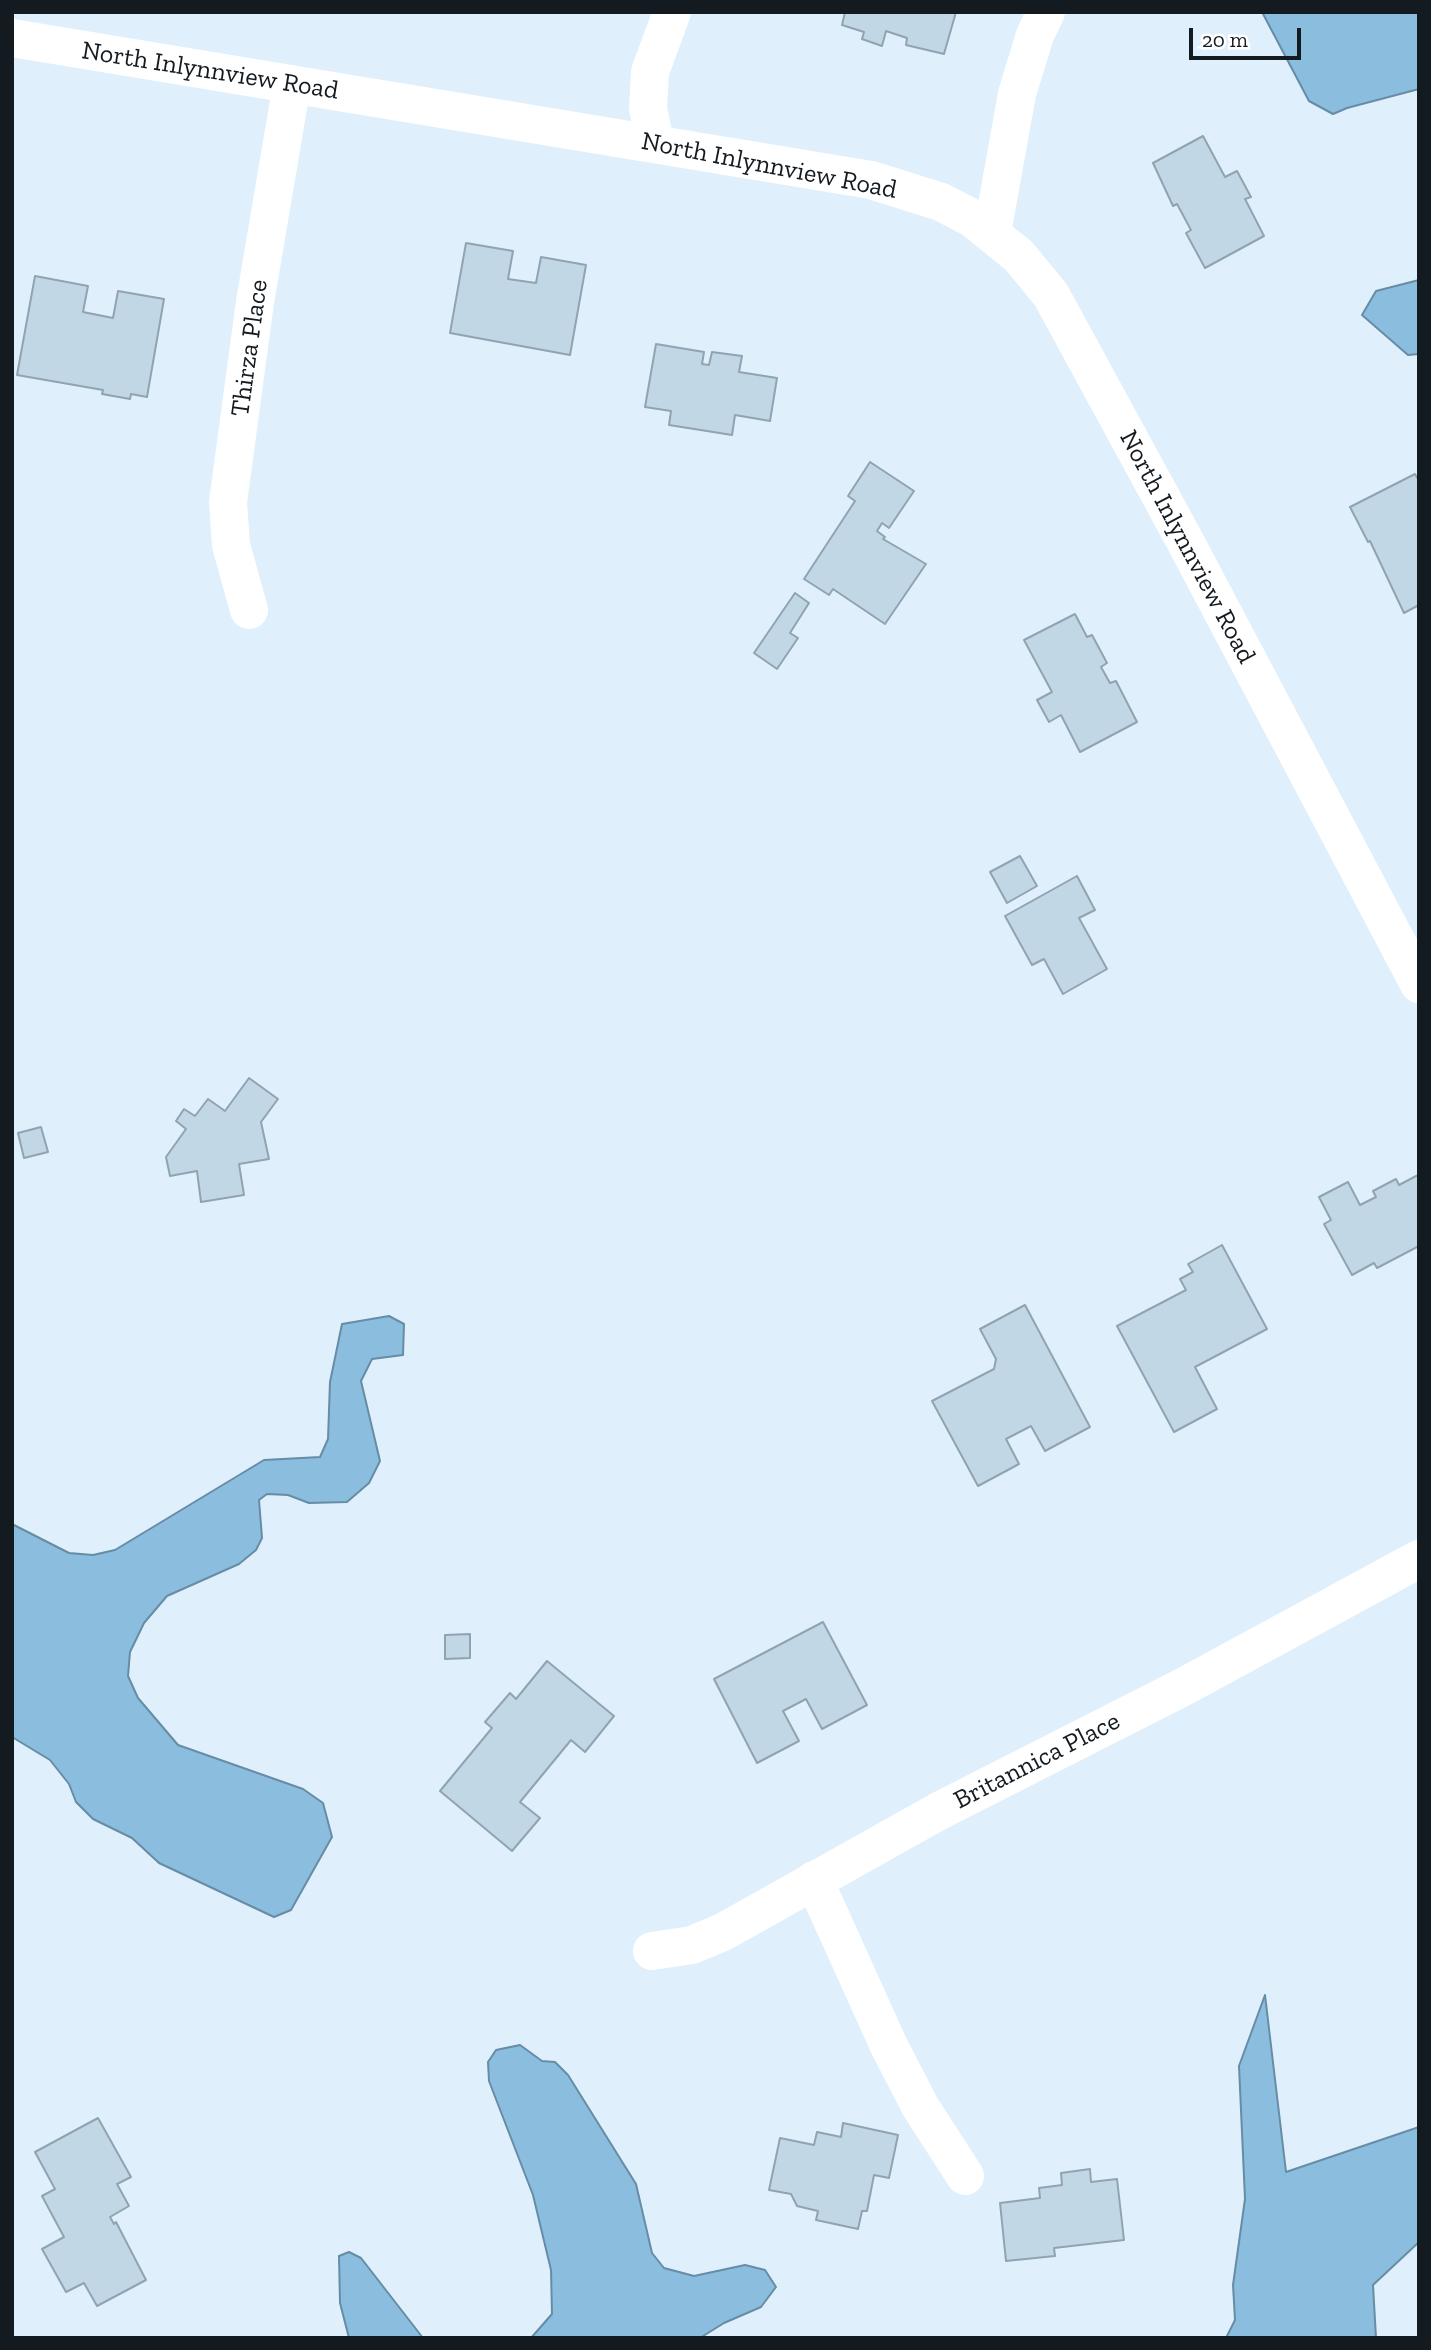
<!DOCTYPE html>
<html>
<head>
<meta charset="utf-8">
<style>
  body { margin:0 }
  #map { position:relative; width:1431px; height:2350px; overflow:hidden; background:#dff0fc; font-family:"Zilla Slab",serif }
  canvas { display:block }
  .frame { position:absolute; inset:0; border:14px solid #141b20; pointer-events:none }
  .scale { position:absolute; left:1189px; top:28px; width:112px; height:32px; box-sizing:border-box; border:4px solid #141b20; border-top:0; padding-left:9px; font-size:21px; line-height:24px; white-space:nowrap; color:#141b20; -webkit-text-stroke:5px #fff; paint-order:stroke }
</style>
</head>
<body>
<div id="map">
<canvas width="1431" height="2350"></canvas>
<div class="frame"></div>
<div class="scale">20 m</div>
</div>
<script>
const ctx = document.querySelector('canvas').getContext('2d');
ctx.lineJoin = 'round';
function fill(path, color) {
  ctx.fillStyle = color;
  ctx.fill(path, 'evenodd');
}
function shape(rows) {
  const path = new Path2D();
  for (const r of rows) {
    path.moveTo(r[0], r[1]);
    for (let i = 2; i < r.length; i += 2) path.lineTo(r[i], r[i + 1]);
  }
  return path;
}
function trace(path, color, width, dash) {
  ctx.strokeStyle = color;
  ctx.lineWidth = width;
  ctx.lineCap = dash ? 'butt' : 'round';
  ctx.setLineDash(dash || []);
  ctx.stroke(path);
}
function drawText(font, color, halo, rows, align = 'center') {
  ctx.font = font + ' "Zilla Slab",serif';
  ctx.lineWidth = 7;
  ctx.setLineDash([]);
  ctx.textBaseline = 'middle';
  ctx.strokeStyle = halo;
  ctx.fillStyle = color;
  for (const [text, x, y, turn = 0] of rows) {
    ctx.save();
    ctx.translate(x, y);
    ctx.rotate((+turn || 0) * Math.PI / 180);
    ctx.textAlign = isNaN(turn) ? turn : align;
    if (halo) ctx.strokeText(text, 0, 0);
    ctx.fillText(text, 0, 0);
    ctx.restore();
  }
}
const water = shape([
  [1262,12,1419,12,1419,89,1347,108,1333,114,1309,101,1262,12],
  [1419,280,1419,354,1408,355,1362,315,1376,291,1419,280],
  [389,1316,404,1324,403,1355,372,1359,361,1381,380,1461,369,1483,347,1502,309,1503,288,1495,267,1494,259,1500,262,1538,256,1550,239,1564,167,1596,144,1623,130,1652,128,1676,138,1698,178,1745,303,1789,323,1803,332,1837,291,1910,274,1917,159,1863,132,1838,93,1819,76,1802,69,1784,50,1760,12,1737,12,1524,69,1553,93,1555,115,1550,264,1460,320,1457,328,1439,330,1382,342,1324,389,1316],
  [1265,1995,1286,2172,1419,2127,1419,2242,1373,2285,1376,2338,1226,2338,1235,2320,1233,2285,1245,2199,1239,2066,1265,1995],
  [520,2045,542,2061,555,2062,568,2075,636,2184,652,2253,664,2268,694,2276,745,2265,765,2270,776,2287,761,2307,724,2323,700,2338,531,2338,552,2314,551,2270,533,2195,489,2081,488,2062,496,2050,520,2045],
  [349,2252,361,2258,423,2338,349,2338,340,2303,339,2256,349,2252]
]);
fill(water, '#8bbdde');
trace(water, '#678ca5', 2);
const building = shape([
  [845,12,956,12,944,54,906,45,907,38,886,31,882,46,862,39,864,32,842,25,845,12],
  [1203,136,1225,177,1237,171,1251,197,1245,199,1264,236,1205,268,1186,233,1191,230,1177,204,1173,206,1153,163,1203,136],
  [466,243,513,251,508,279,536,283,541,257,586,265,570,355,450,333,466,243],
  [35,276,88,286,83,312,113,318,118,291,164,299,147,397,131,394,130,399,102,394,103,390,17,375,35,276],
  [656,344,704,352,702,364,709,365,712,352,742,356,739,372,777,378,770,421,735,415,732,435,669,425,671,411,645,407,656,344],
  [870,462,914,491,889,528,882,523,877,531,885,537,883,539,926,564,885,624,833,589,829,595,804,579,855,501,848,496,870,462],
  [1415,474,1419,481,1419,605,1404,613,1370,541,1368,542,1350,507,1415,474],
  [795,593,809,603,790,633,798,638,777,669,754,653,795,593],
  [1075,614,1087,637,1092,635,1107,663,1101,667,1110,683,1116,681,1137,722,1080,752,1061,715,1049,722,1037,700,1052,692,1024,640,1075,614],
  [1020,856,1037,886,1007,903,990,872,1020,856],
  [1077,876,1095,910,1079,918,1107,969,1063,994,1044,959,1032,965,1005,916,1077,876],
  [249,1078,278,1099,261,1122,269,1159,239,1164,244,1195,201,1202,197,1171,170,1176,166,1157,186,1129,176,1121,184,1109,195,1116,208,1099,225,1111,249,1078],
  [41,1127,48,1152,24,1158,18,1133,41,1127],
  [1418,1175,1419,1246,1377,1268,1374,1263,1352,1275,1324,1224,1331,1220,1319,1197,1348,1182,1360,1205,1376,1197,1373,1191,1396,1179,1399,1185,1418,1175],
  [1222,1245,1267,1329,1195,1367,1217,1409,1174,1432,1117,1326,1186,1290,1180,1279,1193,1272,1188,1264,1222,1245],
  [1025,1305,1090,1427,1045,1451,1031,1426,1006,1439,1019,1464,978,1486,932,1401,994,1369,996,1359,980,1329,1025,1305],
  [823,1622,867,1705,822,1729,806,1699,783,1711,799,1741,757,1763,714,1679,823,1622],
  [470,1634,470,1658,445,1659,445,1635,470,1634],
  [547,1661,614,1716,585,1752,571,1740,520,1802,540,1818,512,1851,440,1791,492,1728,485,1722,510,1693,516,1699,547,1661],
  [98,2118,131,2177,117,2184,129,2206,110,2217,114,2224,116,2222,146,2280,97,2306,84,2283,66,2292,42,2249,64,2237,42,2196,55,2189,35,2152,98,2118],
  [843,2123,898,2135,889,2178,874,2175,867,2211,862,2211,858,2229,816,2220,818,2211,797,2206,791,2194,769,2190,780,2138,814,2145,817,2132,841,2137,843,2123],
  [1090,2169,1091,2182,1117,2179,1124,2240,1054,2248,1055,2256,1006,2261,1000,2203,1040,2198,1039,2188,1062,2185,1061,2173,1090,2169]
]);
fill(building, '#c2d7e6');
trace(building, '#90a3b1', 2);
trace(shape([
  [12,38,871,180,941,202,972,218,1019,256,1051,295,1185,541,1419,984],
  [655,143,648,108,650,72,672,12],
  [992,233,1017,94,1035,35,1046,12],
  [249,610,231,545,228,502,255,302,292,84],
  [814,1880,889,2046,920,2106,965,2176],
  [652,1951,692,1945,723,1932,939,1811,1185,1686,1419,1559]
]), '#fff', 38);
drawText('26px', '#141b20', '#fff', [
  ["North Inlynnview Road",210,71,9],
  ["North Inlynnview Road",769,166,11],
  ["Thirza Place",250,348,-82],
  ["North Inlynnview Road",1187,547,62],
  ["Britannica Place",1037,1761,-27]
]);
</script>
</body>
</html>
